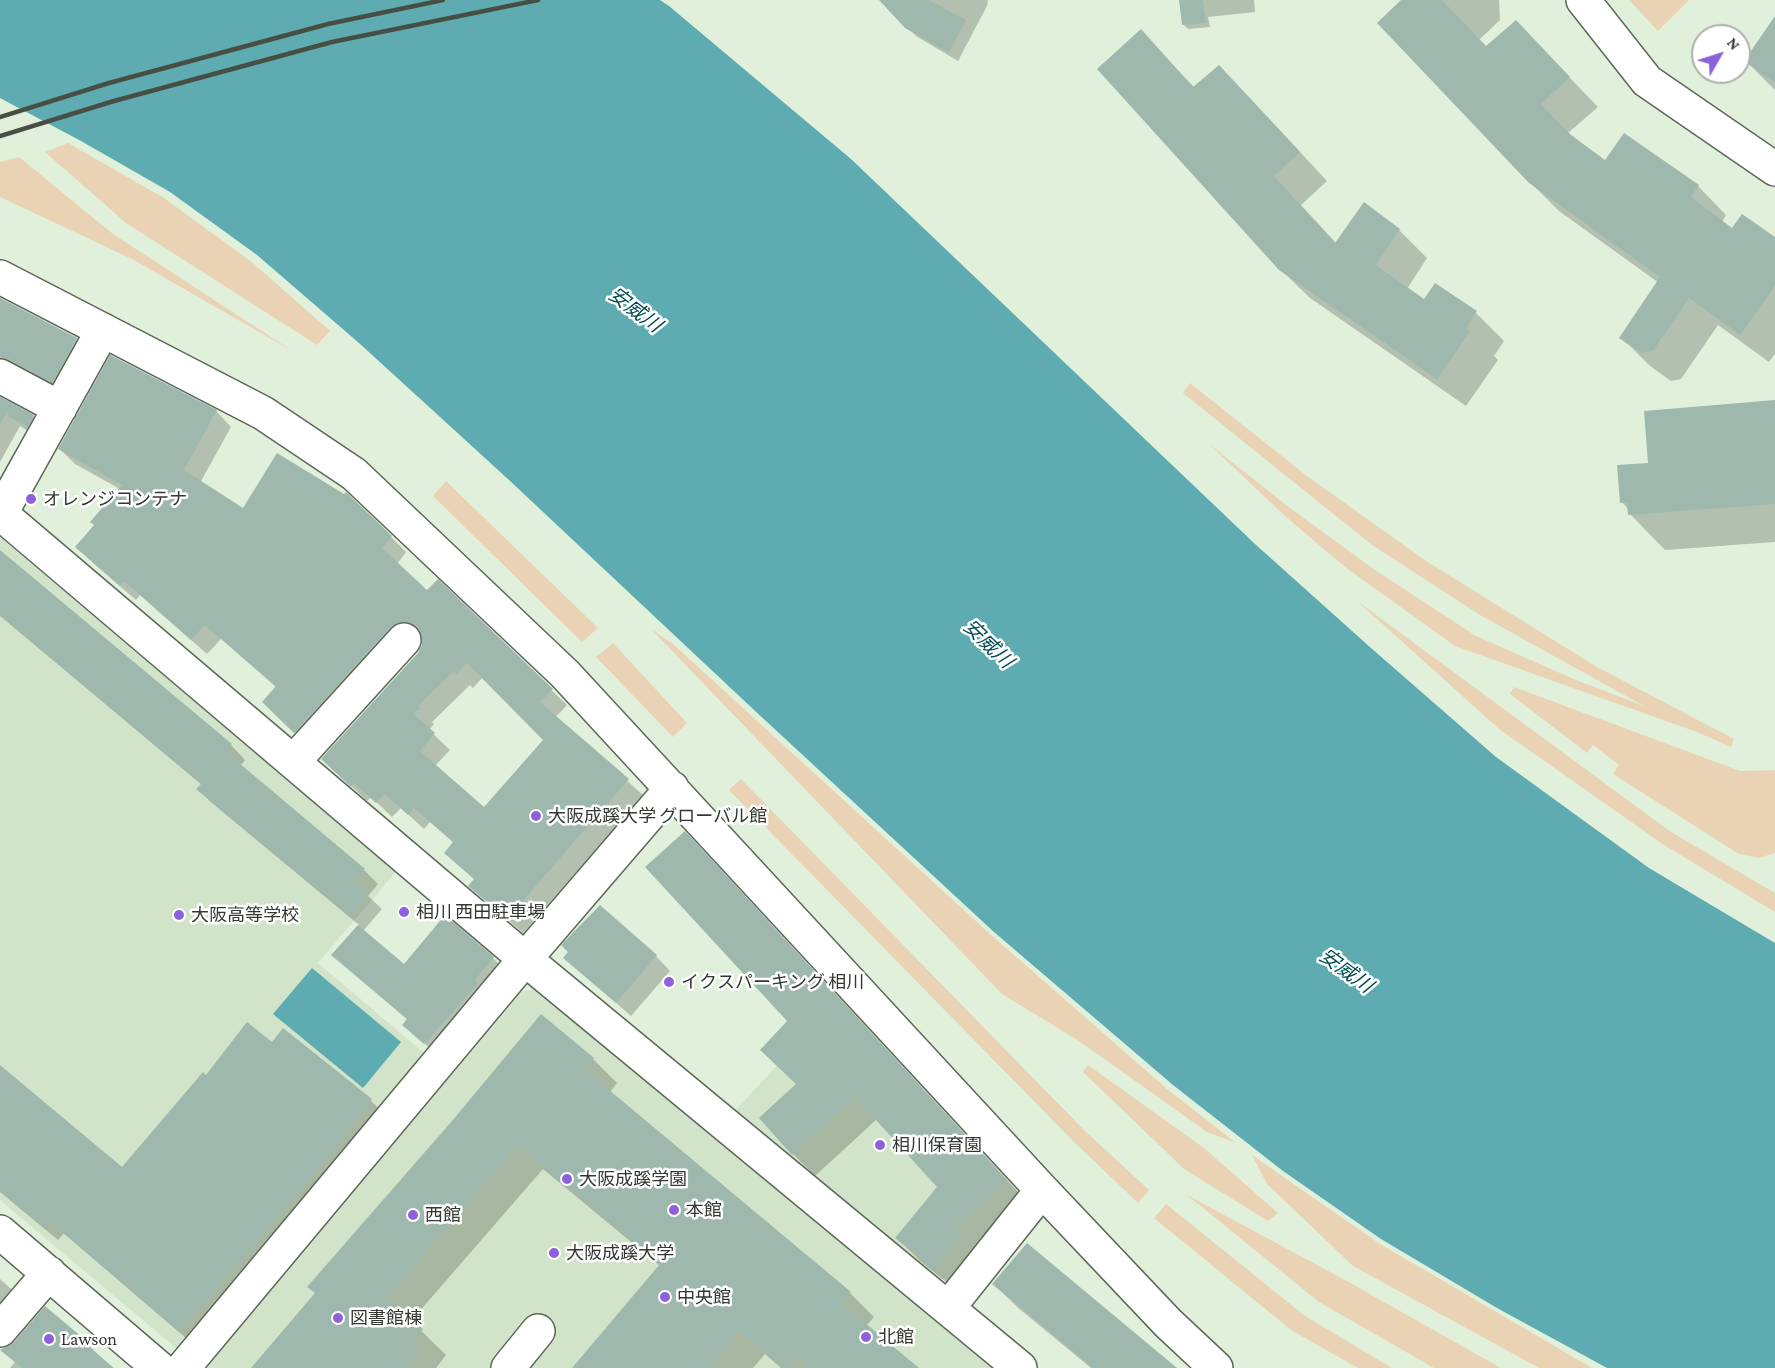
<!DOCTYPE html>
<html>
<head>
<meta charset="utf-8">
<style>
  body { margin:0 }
  #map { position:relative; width:1775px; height:1368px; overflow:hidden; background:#e0f0db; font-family:"Crimson Pro",serif }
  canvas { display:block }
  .north { position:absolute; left:1691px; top:24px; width:60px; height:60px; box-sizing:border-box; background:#fff; border:2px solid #adb0ad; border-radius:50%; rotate:51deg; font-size:16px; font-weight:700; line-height:24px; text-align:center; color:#333931 }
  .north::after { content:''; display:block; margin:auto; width:21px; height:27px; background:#8d61db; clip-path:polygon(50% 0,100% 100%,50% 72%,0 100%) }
</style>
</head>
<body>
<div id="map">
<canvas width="1775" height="1368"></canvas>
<div class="north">N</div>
</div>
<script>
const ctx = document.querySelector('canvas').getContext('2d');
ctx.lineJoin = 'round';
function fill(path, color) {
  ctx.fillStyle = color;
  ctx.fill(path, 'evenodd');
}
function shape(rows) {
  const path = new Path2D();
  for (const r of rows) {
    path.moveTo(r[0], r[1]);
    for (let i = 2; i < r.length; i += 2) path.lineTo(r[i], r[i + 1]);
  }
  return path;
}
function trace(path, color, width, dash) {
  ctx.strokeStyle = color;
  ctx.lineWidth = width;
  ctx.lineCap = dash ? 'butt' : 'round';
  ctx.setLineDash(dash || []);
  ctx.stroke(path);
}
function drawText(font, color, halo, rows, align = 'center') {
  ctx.font = font + ' "Crimson Pro","Noto Sans JP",serif';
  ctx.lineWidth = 5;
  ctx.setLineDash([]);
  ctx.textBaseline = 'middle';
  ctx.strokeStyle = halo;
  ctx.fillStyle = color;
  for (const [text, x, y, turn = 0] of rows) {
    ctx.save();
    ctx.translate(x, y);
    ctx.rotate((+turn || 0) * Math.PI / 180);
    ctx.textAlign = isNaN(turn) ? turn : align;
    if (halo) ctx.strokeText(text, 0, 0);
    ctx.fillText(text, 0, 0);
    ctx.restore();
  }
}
fill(shape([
  [0,535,4,535,399,868,318,963,424,1053,176,1348,0,1200],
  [541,988,995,1368,204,1368,523,991],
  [845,992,1019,1177,1020,1194,949,1280,930,1277,733,1113]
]), '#d1e4c9');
fill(shape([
  [1629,0,1689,0,1658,31],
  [68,143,164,198,253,263,330,331,317,345,126,223,45,152],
  [19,157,113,234,294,352,132,259,0,197,0,162],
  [1190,383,1307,476,1426,561,1597,667,1734,739,1731,747,1697,732,1455,646,1345,567,1285,516,1209,444,1290,508,1375,570,1476,636,1576,680,1644,706,1480,615,1372,545,1183,393],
  [446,481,598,628,582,642,433,496],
  [1357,601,1671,832,1775,893,1775,912,1664,845,1499,729],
  [651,629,673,644,990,934,1167,1089,1236,1143,1207,1132,1079,1041,1002,994],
  [613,643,687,723,673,737,596,657],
  [1514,687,1740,771,1775,770,1775,853,1759,858,1739,854,1613,774,1619,765,1593,745,1587,753,1510,694],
  [741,779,1083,1129,1149,1190,1138,1203,1073,1141,729,790],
  [1088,1065,1204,1148,1278,1213,1268,1221,1184,1169,1083,1072],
  [1252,1155,1380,1244,1592,1368,1539,1368,1353,1266,1267,1184],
  [1187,1195,1345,1280,1501,1368,1434,1368,1319,1302],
  [1166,1204,1305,1316,1392,1368,1358,1368,1291,1330,1154,1218]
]), '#ead3b5');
fill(shape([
  [0,0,660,0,669,6,851,159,1255,544,1371,648,1496,757,1649,868,1775,943,1775,1368,1607,1368,1497,1308,1381,1239,1283,1171,1173,1085,994,932,753,709,509,480,359,343,257,255,170,192,81,141,0,98],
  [312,968,401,1042,363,1088,273,1014]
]), '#5eacb1');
fill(shape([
  [889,0,988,0,987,6,958,61,916,36,891,10],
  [1181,0,1254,0,1255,12,1208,17,1210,27,1188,29,1184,25],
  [1404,0,1499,0,1500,20,1479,40,1487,48,1544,51,1598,107,1568,133,1605,162,1698,186,1726,215,1722,222,1733,230,1775,239,1775,354,1769,362,1718,325,1681,379,1671,381,1650,366,1621,337,1659,283,1559,211,1530,182],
  [1775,18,1775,90,1746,61],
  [1140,31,1195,88,1247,95,1327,181,1301,205,1337,244,1399,230,1427,258,1407,289,1425,301,1476,313,1504,341,1494,356,1498,360,1466,406,1310,298,1280,269],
  [0,300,76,339,90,353,67,396,0,378],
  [0,399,33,417,47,431,42,440,20,426,0,462],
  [1775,401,1775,542,1665,550,1630,514,1629,510,1622,502,1650,464],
  [216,411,231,427,200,483,243,510,391,537,406,552,397,564,427,592,438,581,567,705,556,717,643,795,523,933,470,886,475,880,446,853,454,843,430,822,424,829,401,808,392,817,371,797,367,801,339,774,419,653,424,644,424,636,413,637,311,747,279,717,277,688,221,639,207,654,140,595,136,600,92,562,96,525,120,489,75,464,60,449],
  [483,677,545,740,484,810,435,766,450,750,429,730,434,724,432,722,470,685,473,688],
  [0,552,231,745,245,760,240,766,364,870,378,884,368,896,382,909,363,931,404,966,493,958,507,972,439,1057,404,1025,408,1020,333,955,359,925,212,803,198,789,202,785,0,616],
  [707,855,1028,1203,956,1290,919,1260,897,1238,939,1187,877,1119,815,1176,793,1154,797,1085,789,1021],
  [656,956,670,971,631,1016,565,958],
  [283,1031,371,1101,386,1115,194,1345,64,1233,58,1240,0,1192,0,1067,122,1169,206,1077,272,1044],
  [593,1059,617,1083,610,1092,850,1293,874,1317,866,1326,916,1368,781,1368,765,1354,753,1368,574,1368,660,1266,543,1169,411,1321,446,1355,436,1368,261,1368],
  [0,1279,20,1297,0,1320],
  [994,1284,1174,1368,1091,1368,1017,1307],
  [45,1309,88,1344,97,1354,96,1355,112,1368,10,1368,15,1362,15,1343]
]), '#0003');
fill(shape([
  [879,0,929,0,966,20,949,53,905,28],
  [1179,0,1203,0,1206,23,1182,25],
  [1401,0,1442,0,1486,46,1516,20,1570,77,1541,104,1571,135,1605,160,1624,133,1699,185,1691,197,1732,228,1742,214,1775,237,1775,286,1740,335,1689,298,1653,351,1641,353,1619,338,1660,277,1529,183,1377,23],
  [1775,16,1775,83,1744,61],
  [1141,29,1193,87,1219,65,1300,152,1274,176,1335,243,1364,202,1400,229,1376,265,1424,299,1435,283,1477,311,1466,328,1470,331,1437,379,1279,270,1097,69],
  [0,298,77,338,52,383,9,359,0,357],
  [110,355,217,410,184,470,243,508,277,453,344,494,346,492,392,536,382,548,427,590,438,579,553,689,540,702,629,779,507,919,468,886,474,879,444,853,453,842,414,808,408,815,385,794,376,803,354,783,351,787,321,759,418,653,422,645,422,635,416,626,407,622,399,622,390,627,294,733,262,702,276,686,205,625,191,640,124,581,120,586,75,547,94,525,90,522,122,485,58,449],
  [467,663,543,740,484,807,420,751,435,733,414,714,420,708,418,706,454,671,457,674],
  [0,397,34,415,28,427,8,416,7,411,0,424],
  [1775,400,1775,504,1628,515,1627,502,1620,503,1617,465,1648,463,1644,411],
  [0,550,232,744,226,752,365,869,354,881,369,894,350,916,196,789,201,784,0,615],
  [685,831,1007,1180,955,1228,962,1234,933,1269,895,1238,937,1187,855,1097,792,1155,759,1118,796,1084,760,1050,787,1021,645,867],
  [600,905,657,955,616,1003,563,958,568,952,561,945],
  [445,915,494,957,475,980,478,984,424,1044,402,1025,407,1019,331,955,358,925,404,964],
  [541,1014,594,1058,584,1069,851,1292,841,1303,919,1368,812,1368,797,1356,787,1368,784,1368,739,1331,708,1368,572,1368,660,1264,517,1145,386,1298,423,1329,412,1342,420,1350,405,1368,251,1368,315,1293,307,1287,452,1121],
  [247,1022,272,1042,283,1028,372,1099,317,1170,179,1332,48,1220,43,1227,0,1191,0,1065,122,1167,203,1072,206,1075],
  [1027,1243,1177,1368,1093,1368,992,1284],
  [45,1306,89,1343,87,1345,114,1368,22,1368,0,1350,14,1342]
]), '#9eb8ae');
const minor = shape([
  [1583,0,1647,81,1775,169],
  [0,277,263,413,354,474,565,674,1042,1190,1168,1323,1216,1368],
  [0,376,60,408],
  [0,513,525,959,1020,1368],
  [1,513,103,330],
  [293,762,404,640],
  [0,1232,159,1368],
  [948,1308,1042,1190],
  [0,1330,49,1273],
  [183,1368,525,959,672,788],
  [508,1368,538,1331]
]);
trace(minor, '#5b6857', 36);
trace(minor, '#fff', 33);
trace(shape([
  [0,117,109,83,328,24,443,0],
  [0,136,114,101,332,42,538,0]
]), '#474f45', 4.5);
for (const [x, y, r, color] of [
  [31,499,6,"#8d61db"],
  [536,816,6,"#8d61db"],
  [404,912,6,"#8d61db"],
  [179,915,6,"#8d61db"],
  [669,982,6,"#8d61db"],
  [880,1145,6,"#8d61db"],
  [567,1179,6,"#8d61db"],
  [674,1210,6,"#8d61db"],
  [413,1215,6,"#8d61db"],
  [554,1253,6,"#8d61db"],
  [665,1297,6,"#8d61db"],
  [338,1318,6,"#8d61db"],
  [866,1337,6,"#8d61db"],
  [49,1339,6,"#8d61db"]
]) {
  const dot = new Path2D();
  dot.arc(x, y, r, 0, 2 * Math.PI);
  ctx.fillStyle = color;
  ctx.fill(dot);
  trace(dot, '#fff', 2);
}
drawText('18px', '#333931', '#fff', [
  ["オレンジコンテナ",43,499],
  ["大阪成蹊大学 グローバル館",548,816],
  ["相川 西田駐車場",416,912],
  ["大阪高等学校",191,915],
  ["イクスパーキング 相川",681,982],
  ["相川保育園",892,1145],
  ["大阪成蹊学園",579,1179],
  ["本館",686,1210],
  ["西館",425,1215],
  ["大阪成蹊大学",566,1253],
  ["中央館",677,1297],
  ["図書館棟",350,1318],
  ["北館",878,1337],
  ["Lawson",61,1339]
], 'left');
drawText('italic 20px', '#034e52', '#fff', [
  ["安威川",635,310,37],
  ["安威川",988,644,44],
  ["安威川",1346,971,36]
]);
</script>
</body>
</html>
